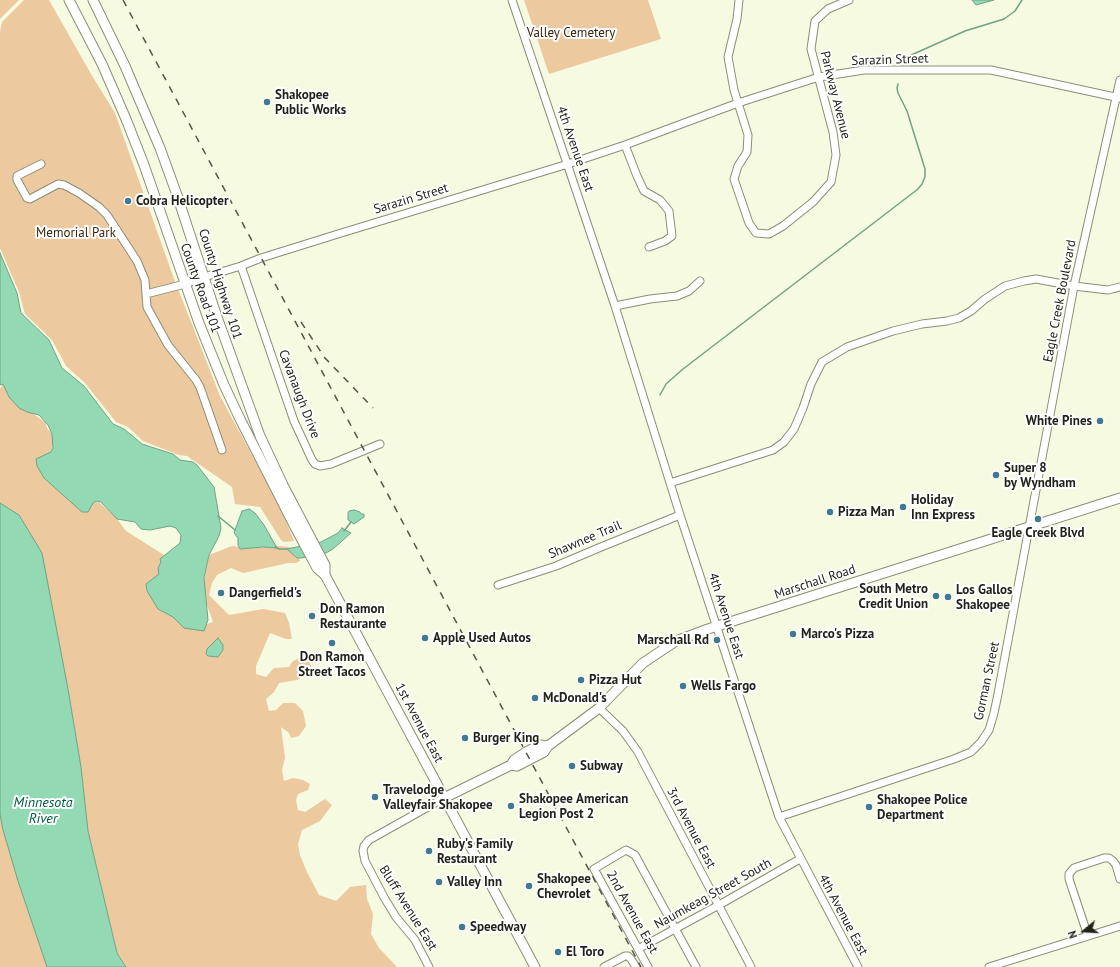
<!DOCTYPE html>
<html>
<head>
<meta charset="utf-8">
<style>
  body { margin:0 }
  #map { position:relative; width:1120px; height:967px; overflow:hidden; background:#f5fae0; font-family:"PT Sans",sans-serif }
  canvas { display:block }
  .north { position:absolute; left:1064px; top:911px; width:40px; height:40px; -webkit-text-stroke:3px #fff; paint-order:stroke; rotate:252deg; font-size:11px; font-weight:700; line-height:16px; text-align:center; color:#22241b }
  .north::after { content:''; display:block; margin:auto; width:14px; height:18px; background:#22241b; clip-path:polygon(50% 0,100% 100%,50% 72%,0 100%) }
</style>
</head>
<body>
<div id="map">
<canvas width="1120" height="967"></canvas>
<div class="north">N</div>
</div>
<script>
const ctx = document.querySelector('canvas').getContext('2d');
ctx.lineJoin = 'round';
function fill(path, color) {
  ctx.fillStyle = color;
  ctx.fill(path, 'evenodd');
}
function shape(rows) {
  const path = new Path2D();
  for (const r of rows) {
    path.moveTo(r[0], r[1]);
    for (let i = 2; i < r.length; i += 2) path.lineTo(r[i], r[i + 1]);
  }
  return path;
}
function trace(path, color, width, dash) {
  ctx.strokeStyle = color;
  ctx.lineWidth = width;
  ctx.lineCap = dash ? 'butt' : 'round';
  ctx.setLineDash(dash || []);
  ctx.stroke(path);
}
function drawText(font, color, halo, rows, align = 'center') {
  ctx.font = font + ' "PT Sans",sans-serif';
  ctx.lineWidth = 4;
  ctx.setLineDash([]);
  ctx.textBaseline = 'middle';
  ctx.strokeStyle = halo;
  ctx.fillStyle = color;
  for (const [text, x, y, turn = 0] of rows) {
    ctx.save();
    ctx.translate(x, y);
    ctx.rotate((+turn || 0) * Math.PI / 180);
    ctx.textAlign = isNaN(turn) ? turn : align;
    if (halo) ctx.strokeText(text, 0, 0);
    ctx.fillText(text, 0, 0);
    ctx.restore();
  }
}
fill(shape([
  [0,0,19,0,0,19],
  [24,0,49,0,91,74,115,113,173,276,220,396,280,507,294,541,284,542,281,540,260,507,235,504,232,487,187,456,179,455,143,441,128,427,116,422,85,383,66,366,52,340,25,314,19,292,0,248,0,32,2,22],
  [524,0,648,0,661,39,549,74],
  [3,384,35,415,46,423,47,428,52,434,53,444,51,452,90,508,93,503,99,502,117,519,126,531,164,555,192,629,213,622,207,605,204,582,209,555,232,546,251,548,280,546,295,548,300,561,296,563,288,563,243,573,231,568,217,575,212,583,209,595,229,615,263,609,285,613,289,623,292,639,286,639,270,633,256,666,256,674,266,677,274,668,289,667,292,662,302,656,309,660,312,669,308,674,297,680,279,683,274,692,266,699,269,711,276,710,283,703,295,703,303,711,306,726,299,736,291,738,289,733,281,727,285,758,282,770,284,781,293,778,303,780,310,784,308,790,298,794,296,800,298,810,305,812,325,799,332,805,320,821,302,830,298,844,300,855,307,872,319,895,336,901,350,887,366,885,367,899,373,914,371,934,379,948,397,967,126,967,117,953,88,831,81,767,68,689,19,515,0,503,0,389],
  [0,703,71,967,0,967]
]), '#ecc99f');
const water = shape([
  [972,0,994,0,976,5,972,0],
  [0,253,17,293,21,313,49,340,62,368,84,386,113,424,124,429,142,444,173,454,180,460,193,462,197,465,214,487,221,528,219,536,209,555,204,578,208,620,204,631,184,628,173,617,158,609,147,591,146,584,159,574,158,568,161,562,160,559,180,543,181,535,176,528,170,526,150,530,141,529,135,522,117,519,101,502,97,501,93,503,88,512,82,512,44,478,37,466,36,459,51,452,53,448,52,434,48,425,39,415,27,412,19,408,9,397,3,384,0,385,0,253],
  [0,503,19,515,42,553,68,689,81,767,88,831,117,953,126,967,47,967,18,881,3,830,0,814,0,503],
  [249,509,255,513,264,525,277,548,263,547,240,549,238,545,238,538,234,533,242,511,249,509],
  [354,510,360,512,361,514,364,514,364,517,354,524,348,520,348,513,349,511,354,510],
  [342,528,351,533,333,549,326,553,301,558,297,558,287,549,321,542,338,533,342,528],
  [218,638,223,645,223,650,218,657,208,656,206,654,207,649,218,638]
]);
fill(water, '#92d9b4');
trace(water, '#70a386', 1);
trace(shape([
  [905,61,909,56,965,31,1004,19,1015,11,1022,0],
  [660,395,666,384,683,369,918,189,922,184,925,177,925,169,907,111,898,93,897,88,898,84],
  [218,516,235,530],
  [344,531,351,522],
  [275,547,279,549,287,549]
]), '#70a386', 1.5);
const minor = shape([
  [512,0,615,306,680,515,779,817,858,967],
  [739,0,737,19,728,57,734,90,748,135,747,152,738,166,734,179,749,223,756,233,769,234,783,226,813,202,831,182,836,155,833,132,811,49,815,21,828,9,849,0],
  [625,145,637,176,644,191,660,200,669,211,672,236,665,241,649,247],
  [41,164,17,176,17,180,27,198,30,199,58,184,64,185,79,193,99,207,107,215,137,261,145,280,146,294],
  [241,266,294,421,312,460,315,464,320,466,331,464,380,444],
  [615,306,650,299,677,296,689,291,700,281],
  [222,450,200,387,196,380,168,345,147,307,146,294,185,284,204,277,241,266,261,258,338,234,568,164,625,145,738,103,819,77,864,70,991,70,1120,98],
  [670,483,773,450,784,442,794,429,803,408,811,384,822,362,847,347,893,331,922,324,947,321,959,318,971,311,985,299,1005,286,1024,281,1036,279,1074,286,1108,290,1120,287],
  [498,585,556,566,601,547,680,515],
  [599,708,623,731,638,752,751,967],
  [779,817,954,759,971,752,981,742,989,730,994,713,998,694,1074,286,1120,80],
  [1088,936,1069,879,1069,874,1074,868,1104,858,1109,858,1113,861,1116,865,1120,879],
  [638,949,719,905,800,859],
  [429,967,415,940,396,917,385,899,365,861,363,851,364,846,369,840,444,798],
  [604,967,625,956,628,956,631,959,636,967],
  [648,967,594,869,626,850,635,855,696,967],
  [989,967,1120,926]
]);
const major = shape([
  [69,0,102,64,126,119,144,165,199,323,224,385,240,419,295,527,317,568,325,575,535,967],
  [93,0,125,66,160,148,177,195,216,314,260,436,283,485,325,565,325,575],
  [511,765,514,760,526,752,540,745,548,746],
  [444,798,511,765,517,766,544,752,548,746,599,708,643,663,676,641,708,629,1120,498]
]);
trace(minor, '#8a8e77', 9);
trace(major, '#8a8e77', 11);
trace(minor, '#fff', 7);
trace(major, '#fff', 9);
trace(shape([
  [123,0,641,967],
  [301,322,325,358,373,408]
]), '#545649', 1.5, [7, 7]);
for (const [x, y, r, color] of [
  [267,102,4,"#3f7992"],
  [128,201,4,"#3f7992"],
  [1100,421,4,"#3f7992"],
  [996,475,4,"#3f7992"],
  [903,507,4,"#3f7992"],
  [830,512,4,"#3f7992"],
  [1038,519,4,"#3f7992"],
  [221,593,4,"#3f7992"],
  [936,596,4,"#3f7992"],
  [948,597,4,"#3f7992"],
  [312,616,4,"#3f7992"],
  [793,634,4,"#3f7992"],
  [425,638,4,"#3f7992"],
  [717,640,4,"#3f7992"],
  [332,643,4,"#3f7992"],
  [581,680,4,"#3f7992"],
  [683,686,4,"#3f7992"],
  [535,698,4,"#3f7992"],
  [465,738,4,"#3f7992"],
  [572,766,4,"#3f7992"],
  [375,797,4,"#3f7992"],
  [511,806,4,"#3f7992"],
  [869,807,4,"#3f7992"],
  [429,851,4,"#3f7992"],
  [439,882,4,"#3f7992"],
  [529,886,4,"#3f7992"],
  [462,927,4,"#3f7992"],
  [558,952,4,"#3f7992"]
]) {
  const dot = new Path2D();
  dot.arc(x, y, r, 0, 2 * Math.PI);
  ctx.fillStyle = color;
  ctx.fill(dot);
  trace(dot, '#fff', 1.5);
}
drawText('13px', '#3a270e', '#fff', [
  ["Valley Cemetery",571,33],
  ["Memorial Park",76,233]
]);
drawText('13px', '#22241b', '#fff', [
  ["Sarazin Street",890,60,-2],
  ["Parkway Avenue",835,95,76],
  ["4th Avenue East",575,149,71],
  ["Sarazin Street",411,199,-17],
  ["County Highway 101",220,284,72],
  ["County Road 101",200,288,70],
  ["Eagle Creek Boulevard",1060,301,-79],
  ["Cavanaugh Drive",299,394,69],
  ["Shawnee Trail",585,540,-23],
  ["Marschall Road",815,582,-18],
  ["4th Avenue East",726,616,72],
  ["Gorman Street",987,681,-78],
  ["1st Avenue East",419,723,62],
  ["3rd Avenue East",691,828,62],
  ["Naumkeag Street South",713,894,-29],
  ["Bluff Avenue East",408,908,58],
  ["2nd Avenue East",632,912,61],
  ["4th Avenue East",843,915,62]
]);
drawText('bold 13px', '#22241b', '#fff', [
  ["Shakopee",275,95],
  ["Public Works",275,110],
  ["Cobra Helicopter",136,201],
  ["White Pines",1092,421,"right"],
  ["Super 8",1004,468],
  ["by Wyndham",1004,483],
  ["Holiday",911,500],
  ["Inn Express",911,515],
  ["Pizza Man",838,512],
  ["Eagle Creek Blvd",1038,533,"center"],
  ["South Metro",928,589,"right"],
  ["Credit Union",928,604,"right"],
  ["Los Gallos",956,590],
  ["Shakopee",956,605],
  ["Dangerfield's",229,593],
  ["Don Ramon",320,609],
  ["Restaurante",320,624],
  ["Marco's Pizza",801,634],
  ["Apple Used Autos",433,638],
  ["Marschall Rd",709,640,"right"],
  ["Don Ramon",332,657,"center"],
  ["Street Tacos",332,672,"center"],
  ["Pizza Hut",589,680],
  ["Wells Fargo",691,686],
  ["McDonald's",543,698],
  ["Burger King",473,738],
  ["Subway",580,766],
  ["Travelodge",383,790],
  ["Valleyfair Shakopee",383,805],
  ["Shakopee American",519,799],
  ["Legion Post 2",519,814],
  ["Shakopee Police",877,800],
  ["Department",877,815],
  ["Ruby's Family",437,844],
  ["Restaurant",437,859],
  ["Shakopee",537,879],
  ["Chevrolet",537,894],
  ["Valley Inn",447,882],
  ["Speedway",470,927],
  ["El Toro",566,952]
], 'left');
drawText('italic 14px', '#005d3c', '#fff', [
  ["Minnesota",43,803],
  ["River",43,819]
]);
</script>
</body>
</html>
